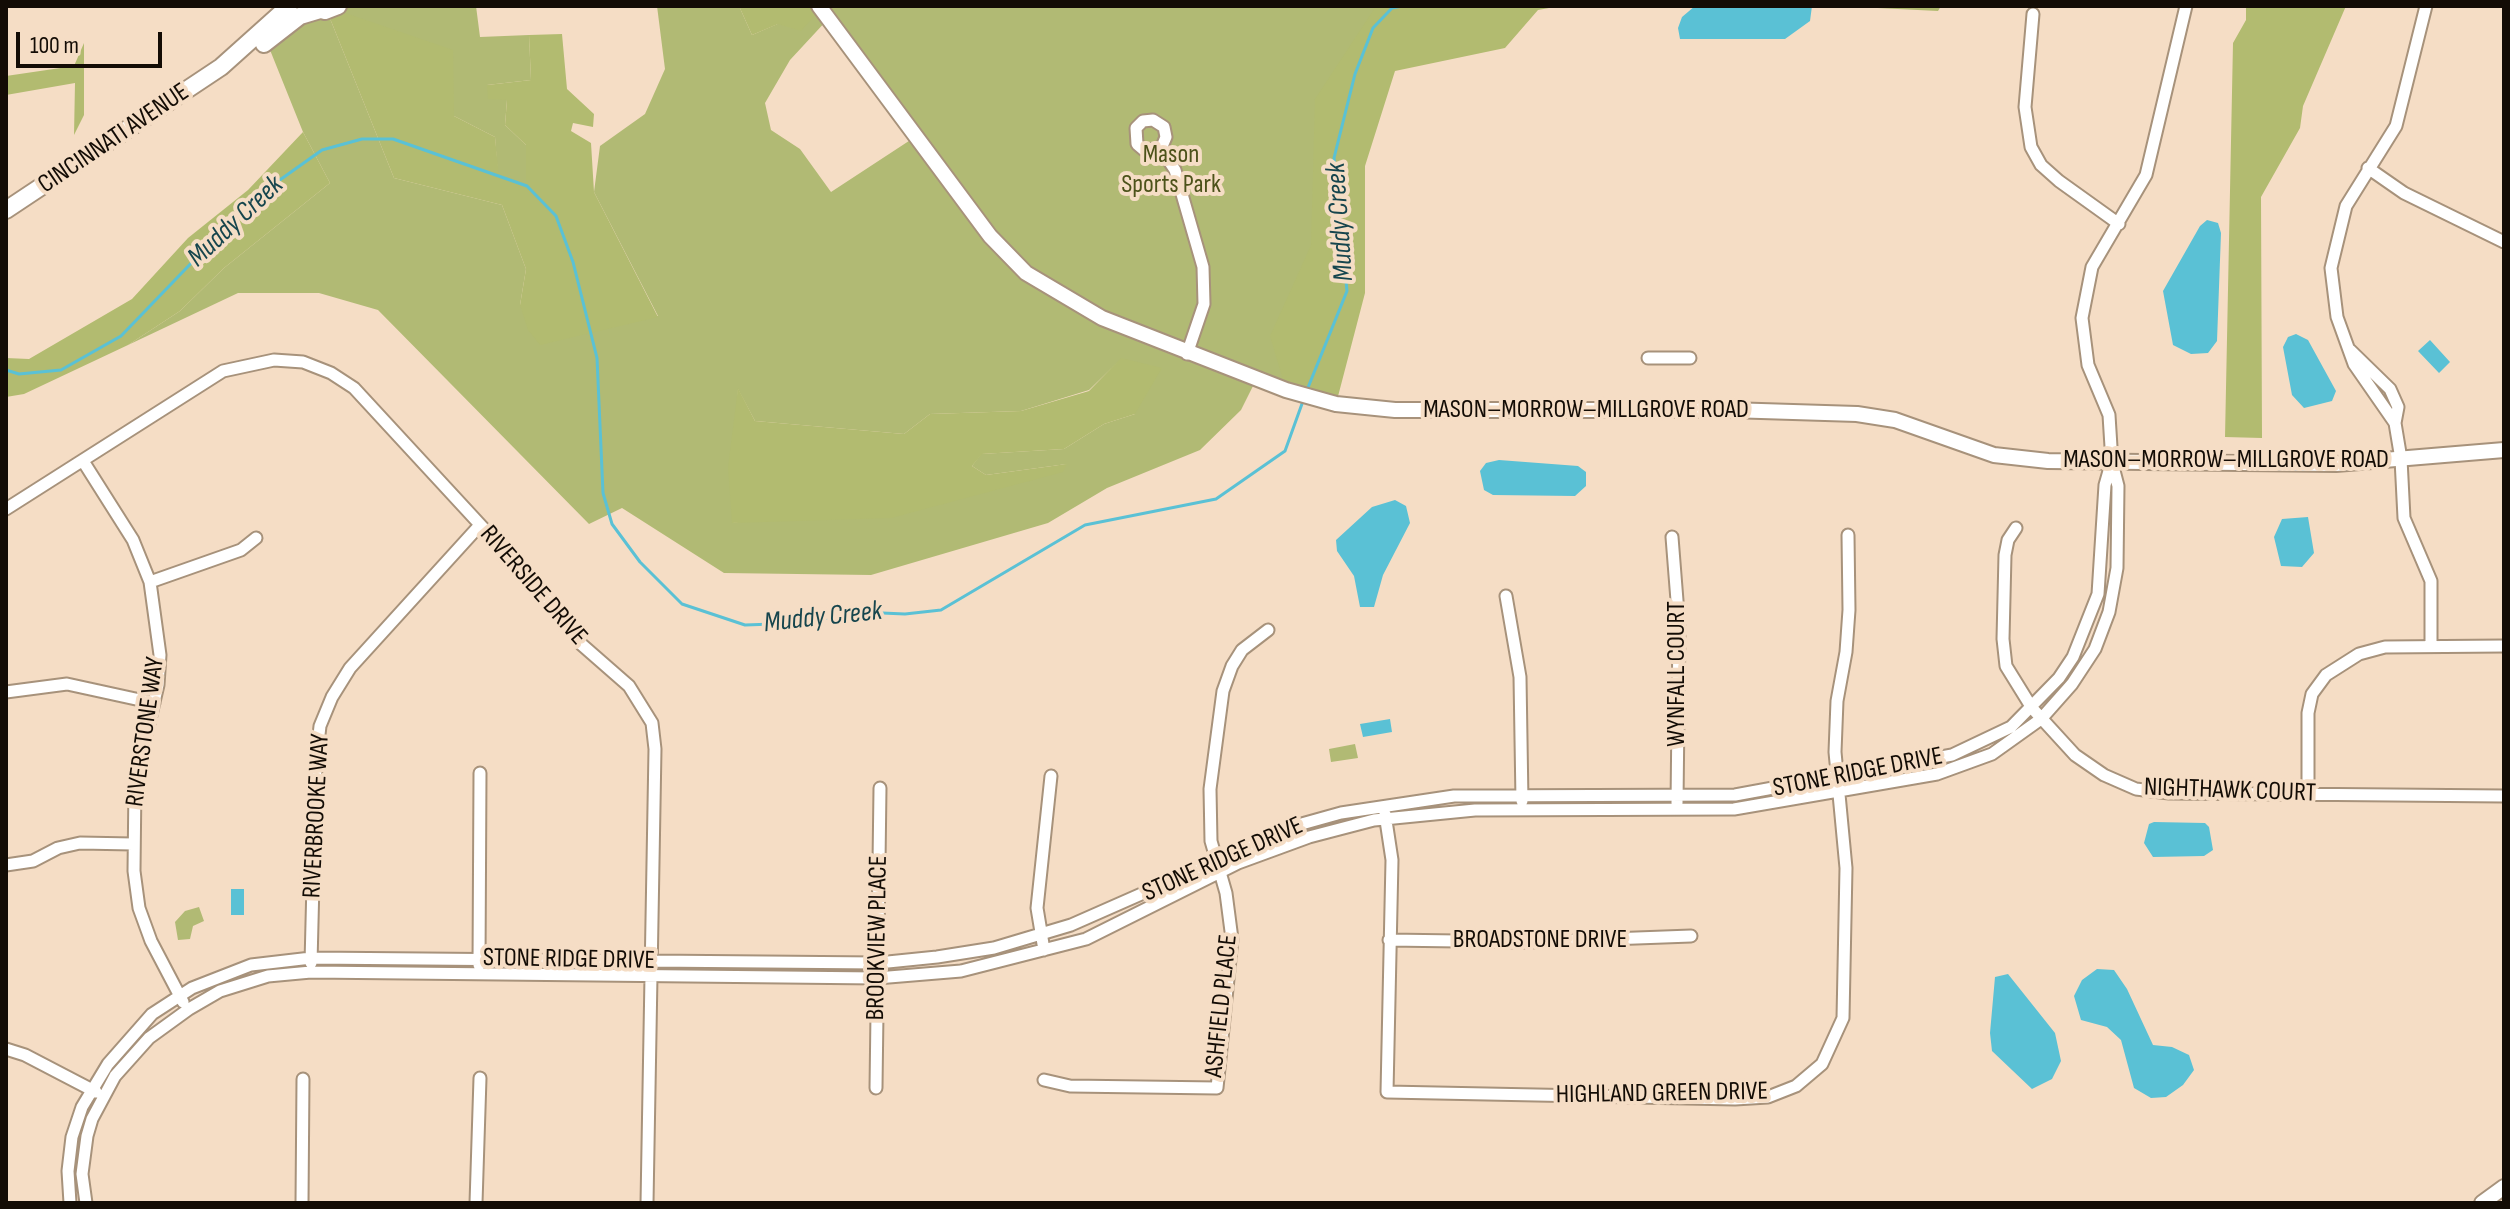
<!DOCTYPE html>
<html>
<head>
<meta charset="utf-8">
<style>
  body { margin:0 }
  #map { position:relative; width:2510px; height:1209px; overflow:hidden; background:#f5ddc5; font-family:"Sofia Sans Condensed",sans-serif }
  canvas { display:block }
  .frame { position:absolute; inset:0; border:8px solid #130c05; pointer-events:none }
  .scale { position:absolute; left:16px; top:32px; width:146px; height:36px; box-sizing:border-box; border:4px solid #130c05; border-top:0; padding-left:10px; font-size:24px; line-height:28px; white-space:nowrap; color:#130c05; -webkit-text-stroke:6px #f5ddc5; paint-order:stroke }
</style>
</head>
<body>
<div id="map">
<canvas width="2510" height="1209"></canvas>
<div class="frame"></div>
<div class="scale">100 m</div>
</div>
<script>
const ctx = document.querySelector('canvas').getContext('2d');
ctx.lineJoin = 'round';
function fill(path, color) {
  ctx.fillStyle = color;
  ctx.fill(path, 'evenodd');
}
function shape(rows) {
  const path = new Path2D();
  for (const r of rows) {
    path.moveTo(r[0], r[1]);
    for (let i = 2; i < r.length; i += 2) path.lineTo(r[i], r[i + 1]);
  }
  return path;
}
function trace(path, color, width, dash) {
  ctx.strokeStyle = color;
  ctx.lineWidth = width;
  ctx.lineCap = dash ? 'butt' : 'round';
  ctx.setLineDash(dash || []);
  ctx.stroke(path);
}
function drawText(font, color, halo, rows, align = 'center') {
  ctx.font = font + ' "Sofia Sans Condensed",sans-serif';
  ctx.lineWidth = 8;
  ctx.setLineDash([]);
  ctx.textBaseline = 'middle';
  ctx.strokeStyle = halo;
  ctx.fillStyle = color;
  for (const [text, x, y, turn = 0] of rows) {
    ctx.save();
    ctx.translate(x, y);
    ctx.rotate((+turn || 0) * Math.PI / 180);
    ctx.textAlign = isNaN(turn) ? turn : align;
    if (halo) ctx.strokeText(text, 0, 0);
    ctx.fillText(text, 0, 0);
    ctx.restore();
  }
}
fill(shape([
  [325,6,394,178,502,205,526,269,520,305,658,316,594,192,600,146,645,114,665,69,657,6,739,6,752,35,819,6,1402,6,1305,396,1256,380,1241,410,1200,450,1107,488,1048,523,871,575,724,573,622,508,589,524,378,310,319,293,238,293,128,345,180,311,224,268,330,183,303,132,266,40],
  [828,19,915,137,831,192,800,149,771,130,765,103,790,60],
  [1121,359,1135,414,1104,424,1064,449,981,454,972,466,986,475,1067,464,733,523,738,389,755,421,904,434,930,414,1021,411,1089,390],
  [333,6,476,6,480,37,529,35,531,80,487,85,507,100,505,125,526,145,527,186,498,177,495,137,454,116],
  [1355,744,1358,758,1331,762,1329,749],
  [199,907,204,921,193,926,190,939,178,940,175,922,185,911]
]), '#b1ba74');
fill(shape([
  [325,6,453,50,454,116,495,137,499,177,526,185,526,145,505,125,507,100,488,99,487,85,531,80,529,35,562,34,567,89,594,114,593,127,573,123,571,131,591,143,594,192,658,317,540,345,528,330,520,305,526,269,502,205,394,178],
  [739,6,819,6,821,9,801,31,778,24,752,35],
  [1376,6,1560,6,1538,10,1505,48,1395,71,1365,166,1365,293,1336,404,1286,390,1270,336,1311,245,1315,99],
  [1837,6,1941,6,1938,11],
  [2246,6,2346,6,2303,106,2300,128,2261,197,2262,438,2225,437,2233,43,2246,20],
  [84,43,84,115,74,135,75,83,6,95,6,76,74,66],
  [303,132,330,183,224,268,180,311,128,345,24,394,6,397,6,358,29,359,132,299,188,238,248,190],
  [1121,358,1162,368,1135,414,1104,424,1064,449,982,454,972,466,986,475,1067,464,1063,472,891,518,732,523,728,467,738,388,755,421,904,434,930,414,1021,411,1089,391]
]), '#b2bb70');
fill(shape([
  [1695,6,1812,6,1810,21,1785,39,1680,39,1678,28,1682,17],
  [2207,220,2218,223,2221,233,2217,341,2208,353,2191,354,2173,345,2163,291,2200,226],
  [2296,334,2308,340,2336,391,2332,401,2304,408,2292,395,2283,347,2288,337],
  [2430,340,2450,362,2439,373,2418,351],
  [1499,460,1578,466,1586,472,1586,486,1575,496,1493,495,1484,490,1480,471,1486,463],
  [1395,500,1406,506,1410,523,1383,575,1374,607,1360,607,1354,576,1337,551,1336,540,1372,507],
  [2308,517,2314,553,2302,567,2281,566,2274,537,2282,519],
  [1390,719,1392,732,1363,737,1360,724],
  [2154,822,2205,823,2209,827,2213,850,2204,856,2153,857,2144,843,2149,824],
  [231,889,244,889,244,915,231,915],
  [2097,969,2114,970,2127,989,2153,1045,2172,1047,2189,1055,2194,1070,2183,1085,2166,1097,2151,1098,2134,1088,2121,1040,2107,1027,2081,1020,2074,996,2082,980],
  [2008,974,2055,1033,2061,1061,2052,1079,2032,1089,1992,1051,1990,1033,1995,977]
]), '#5ac1d5');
trace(shape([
  [6,370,19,374,61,370,121,336,253,199,322,150,362,139,393,139,527,186,556,216,573,262,597,358,603,493,612,524,640,562,682,604,745,625,802,623,859,612,905,614,941,610,1085,525,1216,499,1285,451,1303,401],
  [1307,390,1347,291,1334,158,1355,74,1373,28,1392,8,1402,6]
]), '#5ac1d5', 3);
const minor = shape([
  [2033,14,2025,107,2031,147,2041,165,2059,181,2119,224],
  [1161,149,1144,150,1137,144,1136,128,1143,121,1153,120,1164,127,1166,137,1161,149,1175,170,1203,267,1204,304,1187,354],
  [2368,168,2404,193,2504,242],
  [2350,350,2390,389,2398,407,2395,423,2401,459,2404,518,2431,581,2431,645],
  [1648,358,1690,358],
  [2395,423,2354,364,2337,317,2331,268,2346,206,2396,126,2426,6],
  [83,461,133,540,150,582,160,655,158,685,135,783,134,871,139,908,151,941,183,1002],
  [6,509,223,371,274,360,303,362,331,373,354,388,534,583,581,644,629,686,652,723,655,749,647,1203],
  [2016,528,2008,540,2005,555,2003,639,2006,666,2032,708,2075,755,2104,775,2136,789,2169,793,2504,796],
  [1672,537,1679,626,1677,803],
  [150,582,241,550,256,538],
  [1506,596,1520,677,1522,801],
  [6,692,67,684,154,703],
  [2308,795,2308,713,2312,694,2326,675,2359,654,2385,647,2504,646],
  [1385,814,1392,860,1387,1092,1735,1099,1768,1097,1796,1086,1822,1064,1843,1018,1846,868,1835,752,1837,701,1846,652,1849,610,1848,535],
  [6,865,33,861,58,848,80,843,133,844],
  [1389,940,1528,942,1691,936],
  [1044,950,1037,908,1051,776],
  [311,963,316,762,320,726,332,697,350,668,480,525],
  [479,965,480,773],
  [6,1049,25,1055,96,1092],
  [1044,1080,1070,1086,1217,1088,1232,939,1226,893,1211,841,1210,789,1223,691,1232,666,1242,650,1268,630],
  [876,1088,880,788],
  [70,1203,68,1171,72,1137,82,1107,108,1064,152,1014,192,988,251,965,311,958,878,963,937,957,994,948,1071,925,1298,825,1341,813,1454,796,1735,795,1952,755,2011,727,2059,678,2073,657,2098,594,2105,485,2111,464],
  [86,1203,82,1174,87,1136,92,1119,115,1076,149,1038,189,1009,220,991,268,976,311,972,877,978,961,971,1086,939,1238,863,1309,837,1374,820,1475,810,1734,809,1937,774,1992,754,2041,719,2072,684,2095,649,2109,612,2117,568,2118,486,2112,463,2109,415,2088,365,2082,318,2092,267,2146,175,2186,6],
  [302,1203,303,1079],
  [476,1203,480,1078]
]);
const tertiary = shape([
  [819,6,990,236,1026,273,1102,318,1286,390,1336,404,1395,410,1729,410,1857,414,1895,420,1994,455,2048,461,2336,464,2504,450],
  [2482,1203,2504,1187]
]);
const primary = shape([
  [310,7,325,11,338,6],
  [264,44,300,16,320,10],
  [6,210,221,67,289,6]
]);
trace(minor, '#a7927b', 15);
trace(tertiary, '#a7927b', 18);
trace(primary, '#a7927b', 20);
trace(minor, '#fff', 11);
trace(tertiary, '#fff', 14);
trace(primary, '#fff', 16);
drawText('26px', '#130c05', '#f5ddc5', [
  ["CINCINNATI AVENUE",114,139,-34],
  ["MASON–MORROW–MILLGROVE ROAD",1586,410],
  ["MASON–MORROW–MILLGROVE ROAD",2226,460],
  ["RIVERSIDE DRIVE",533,586,49],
  ["WYNFALL COURT",1677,674,-90],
  ["RIVERSTONE WAY",146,732,-82],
  ["STONE RIDGE DRIVE",1858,773,-11],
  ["NIGHTHAWK COURT",2230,791,2],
  ["RIVERBROOKE WAY",317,816,-87],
  ["STONE RIDGE DRIVE",1223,860,-24],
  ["BROOKVIEW PLACE",878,938,-89],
  ["BROADSTONE DRIVE",1540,940],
  ["STONE RIDGE DRIVE",569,960,1],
  ["ASHFIELD PLACE",1222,1006,-84],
  ["HIGHLAND GREEN DRIVE",1662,1094,-1]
]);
drawText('26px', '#4c521a', '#f5ddc5', [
  ["Mason",1171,155],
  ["Sports Park",1171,185]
]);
drawText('italic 28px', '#16454d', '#f5ddc5', [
  ["Muddy Creek",236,222,-43],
  ["Muddy Creek",1341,222,-94],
  ["Muddy Creek",823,618,-6]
]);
</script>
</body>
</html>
